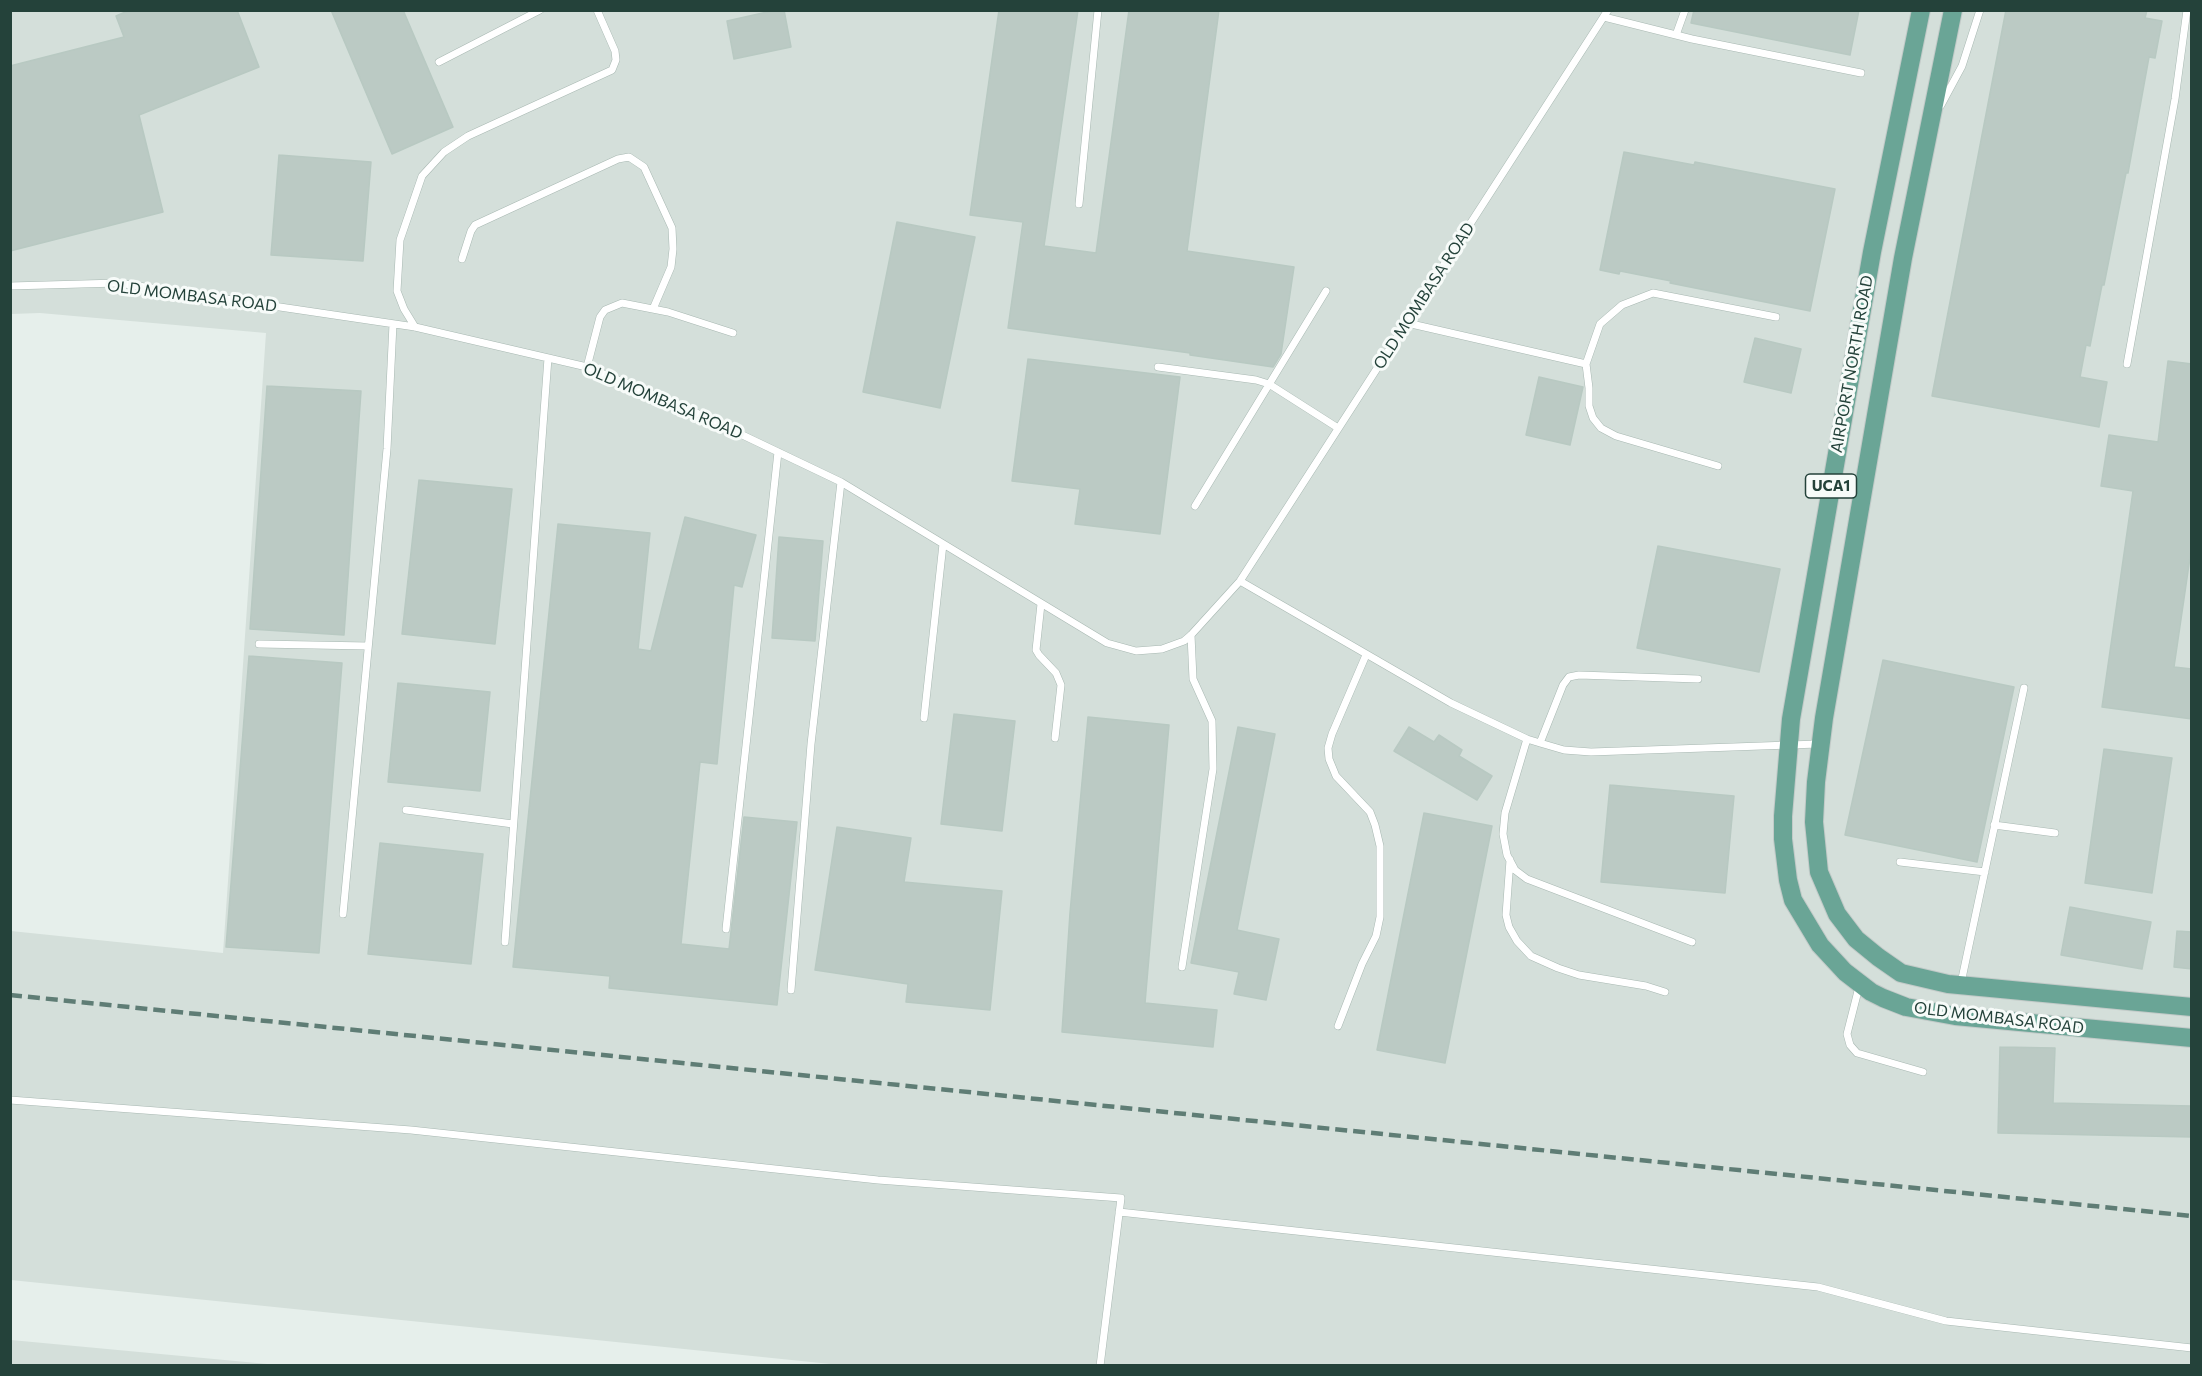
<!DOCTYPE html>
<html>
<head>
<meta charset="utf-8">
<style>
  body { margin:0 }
  #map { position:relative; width:2202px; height:1376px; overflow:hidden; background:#e6efeb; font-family:Commissioner,sans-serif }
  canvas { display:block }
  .frame { position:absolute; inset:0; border:12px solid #24423a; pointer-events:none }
</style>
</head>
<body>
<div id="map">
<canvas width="2202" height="1376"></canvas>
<div class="frame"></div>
</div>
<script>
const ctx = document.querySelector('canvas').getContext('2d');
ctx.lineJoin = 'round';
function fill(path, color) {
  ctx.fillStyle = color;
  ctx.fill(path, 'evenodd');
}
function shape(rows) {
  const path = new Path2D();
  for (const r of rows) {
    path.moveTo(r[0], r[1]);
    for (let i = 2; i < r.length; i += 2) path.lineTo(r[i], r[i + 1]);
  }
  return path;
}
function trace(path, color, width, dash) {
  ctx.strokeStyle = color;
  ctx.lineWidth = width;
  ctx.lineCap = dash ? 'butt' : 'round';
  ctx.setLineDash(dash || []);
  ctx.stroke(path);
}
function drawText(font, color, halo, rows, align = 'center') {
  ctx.font = font + ' Commissioner,sans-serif';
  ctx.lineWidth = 6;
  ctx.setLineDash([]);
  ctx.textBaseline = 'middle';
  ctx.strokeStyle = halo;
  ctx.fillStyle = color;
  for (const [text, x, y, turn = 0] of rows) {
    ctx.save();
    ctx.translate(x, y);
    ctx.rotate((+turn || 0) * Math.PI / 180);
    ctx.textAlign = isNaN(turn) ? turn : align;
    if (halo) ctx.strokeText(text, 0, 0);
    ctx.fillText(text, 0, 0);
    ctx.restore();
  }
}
fill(shape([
  [11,11,2191,11,2191,1365,850,1366,11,1280,11,931,223,953,266,333,40,313,11,314],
  [10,1340,11,1340,278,1365,11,1365]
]), '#d4dfda');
const building = shape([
  [130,10,237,10,259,67,139,115,163,212,10,251,10,66,124,37,116,16,130,10],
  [331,10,403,10,453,127,392,154,331,10],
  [776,10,784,10,791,47,734,59,727,21,776,10],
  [999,10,1078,10,1044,246,1096,253,1129,10,1219,10,1187,251,1294,267,1281,354,1273,367,1190,355,1190,353,1008,328,1023,222,970,215,999,10],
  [1694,10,1859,10,1850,55,1691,23,1694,10],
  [2006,10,2147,10,2145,18,2162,21,2155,58,2149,57,2128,173,2126,173,2104,285,2102,285,2090,346,2086,345,2080,377,2107,382,2099,427,1932,396,2006,10],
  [1624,152,1694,165,1695,162,1835,189,1810,311,1670,283,1671,281,1620,271,1619,274,1600,270,1624,152],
  [279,155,371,162,363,261,271,255,279,155],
  [897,222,975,237,940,408,863,392,897,222],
  [1755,338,1801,349,1791,393,1744,382,1755,338],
  [1028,359,1180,377,1160,534,1075,524,1080,489,1012,481,1028,359],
  [2168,361,2192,364,2192,544,2174,667,2192,669,2192,719,2102,707,2133,491,2101,486,2109,435,2158,442,2168,361],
  [1539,377,1583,387,1570,445,1526,435,1539,377],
  [267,386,361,391,344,635,250,629,267,386],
  [419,480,512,489,495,644,402,634,419,480],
  [685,517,756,535,742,587,734,585,717,764,700,762,681,944,729,949,744,817,797,822,777,1005,609,988,610,976,513,967,558,524,650,533,638,649,651,651,685,517],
  [779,537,823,541,815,641,772,638,779,537],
  [1658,546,1780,569,1759,672,1637,648,1658,546],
  [249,656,342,663,319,953,226,947,249,656],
  [1883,660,2014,687,1977,862,1845,835,1883,660],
  [398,683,490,692,480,791,388,782,398,683],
  [954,714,1015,721,1002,831,941,824,954,714],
  [1088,717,1169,725,1145,1003,1217,1010,1213,1047,1062,1032,1070,913,1088,717],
  [1238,727,1275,734,1237,930,1279,939,1266,1000,1234,994,1239,972,1191,963,1238,727],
  [1409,727,1434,742,1439,735,1462,750,1459,756,1492,776,1477,800,1394,751,1409,727],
  [2104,749,2172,758,2152,893,2085,883,2104,749],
  [1610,785,1734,796,1725,893,1601,882,1610,785],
  [1424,813,1492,826,1445,1063,1377,1050,1424,813],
  [837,827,911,838,904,882,1002,891,990,1010,906,1002,908,984,815,970,837,827],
  [380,843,483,854,471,964,368,954,380,843],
  [2070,907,2151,922,2142,969,2061,955,2070,907],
  [2177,931,2192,932,2192,969,2174,967,2177,931],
  [2000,1047,2055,1048,2053,1103,2192,1106,2192,1137,1998,1133,2000,1047]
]);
fill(building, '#bbcac4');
trace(building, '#b8c9c2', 1.5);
const lane = shape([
  [1604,17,1692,39,1861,73],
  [1676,35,1685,10],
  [439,62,540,10],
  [1941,105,1962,66,1980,10],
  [1079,204,1098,10],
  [462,259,471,231,475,225,618,159,629,157,644,167,672,228,673,249,671,267,653,309],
  [10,286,118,283,415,327,587,367,690,410,841,482,1107,643,1136,651,1162,649,1184,641,1191,635,1240,581,1608,10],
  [1407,323,1586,364],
  [415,327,404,309,397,291,400,240,422,176,444,152,468,136,612,70,616,60,615,51,597,10],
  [2127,364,2175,99,2187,10],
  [587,367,600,317,605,310,622,303,668,312,733,333],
  [1158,367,1256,380,1269,384,1338,428],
  [1718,466,1616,436,1601,428,1593,418,1589,406,1589,388,1586,364,1600,324,1622,305,1653,293,1776,317],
  [1195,506,1326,291],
  [1240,581,1451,703,1527,739,1540,743,1564,750,1591,752,1818,744],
  [1041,604,1036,650,1039,655,1056,673,1061,685,1055,738],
  [259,644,368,646],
  [924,718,943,544],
  [1527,739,1505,813,1503,834,1507,855,1515,870,1527,879,1692,942],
  [1540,743,1563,685,1569,677,1579,675,1698,679],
  [406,810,513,824],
  [1994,825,2055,833],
  [1510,860,1506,915,1509,927,1517,941,1531,956,1558,968,1579,975,1646,986,1665,992],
  [1900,862,1985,872],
  [343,914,387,449,393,324],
  [726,929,778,452],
  [505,942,548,358],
  [1182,967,1213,769,1212,721,1193,679,1191,635],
  [1961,983,2024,688],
  [1859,987,1847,1034,1850,1045,1857,1053,1923,1072],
  [791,990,811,744,841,482],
  [1338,1026,1362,964,1376,936,1380,917,1380,846,1375,825,1370,812,1336,776,1329,759,1328,748,1332,734,1366,655],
  [10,1100,411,1130,878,1180,1121,1198,1100,1366],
  [1119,1212,1818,1287,1946,1321,2192,1348]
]);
const primary = shape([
  [1921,10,1872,252,1791,719,1783,816,1783,839,1788,880,1793,900,1820,945,1845,972,1871,992,1883,998,1906,1007,1955,1016,2192,1038],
  [1953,10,1903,258,1824,718,1816,782,1814,822,1819,872,1837,914,1856,939,1878,957,1901,973,1948,984,2192,1007]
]);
trace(lane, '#a8b8b2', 8);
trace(primary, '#c2cac8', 20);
trace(lane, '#fff', 7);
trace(primary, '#6aa596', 18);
trace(shape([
  [10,995,2192,1216]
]), '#5f7d75', 4.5, [12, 6]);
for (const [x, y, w] of [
  [1831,486,51]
]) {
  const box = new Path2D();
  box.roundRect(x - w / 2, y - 12, w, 24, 4.5);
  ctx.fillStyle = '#f7fbf9';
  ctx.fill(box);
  trace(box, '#24423a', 1.5);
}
drawText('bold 15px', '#24423a', null, [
  ["UCA1",1831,486]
]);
drawText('16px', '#24423a', '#f7fbf9', [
  ["OLD MOMBASA ROAD",192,296,7],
  ["OLD MOMBASA ROAD",1424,296,-57],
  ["AIRPORT NORTH ROAD",1852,364,-80],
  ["OLD MOMBASA ROAD",663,401,23],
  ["OLD MOMBASA ROAD",1999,1018,7]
]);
</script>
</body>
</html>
